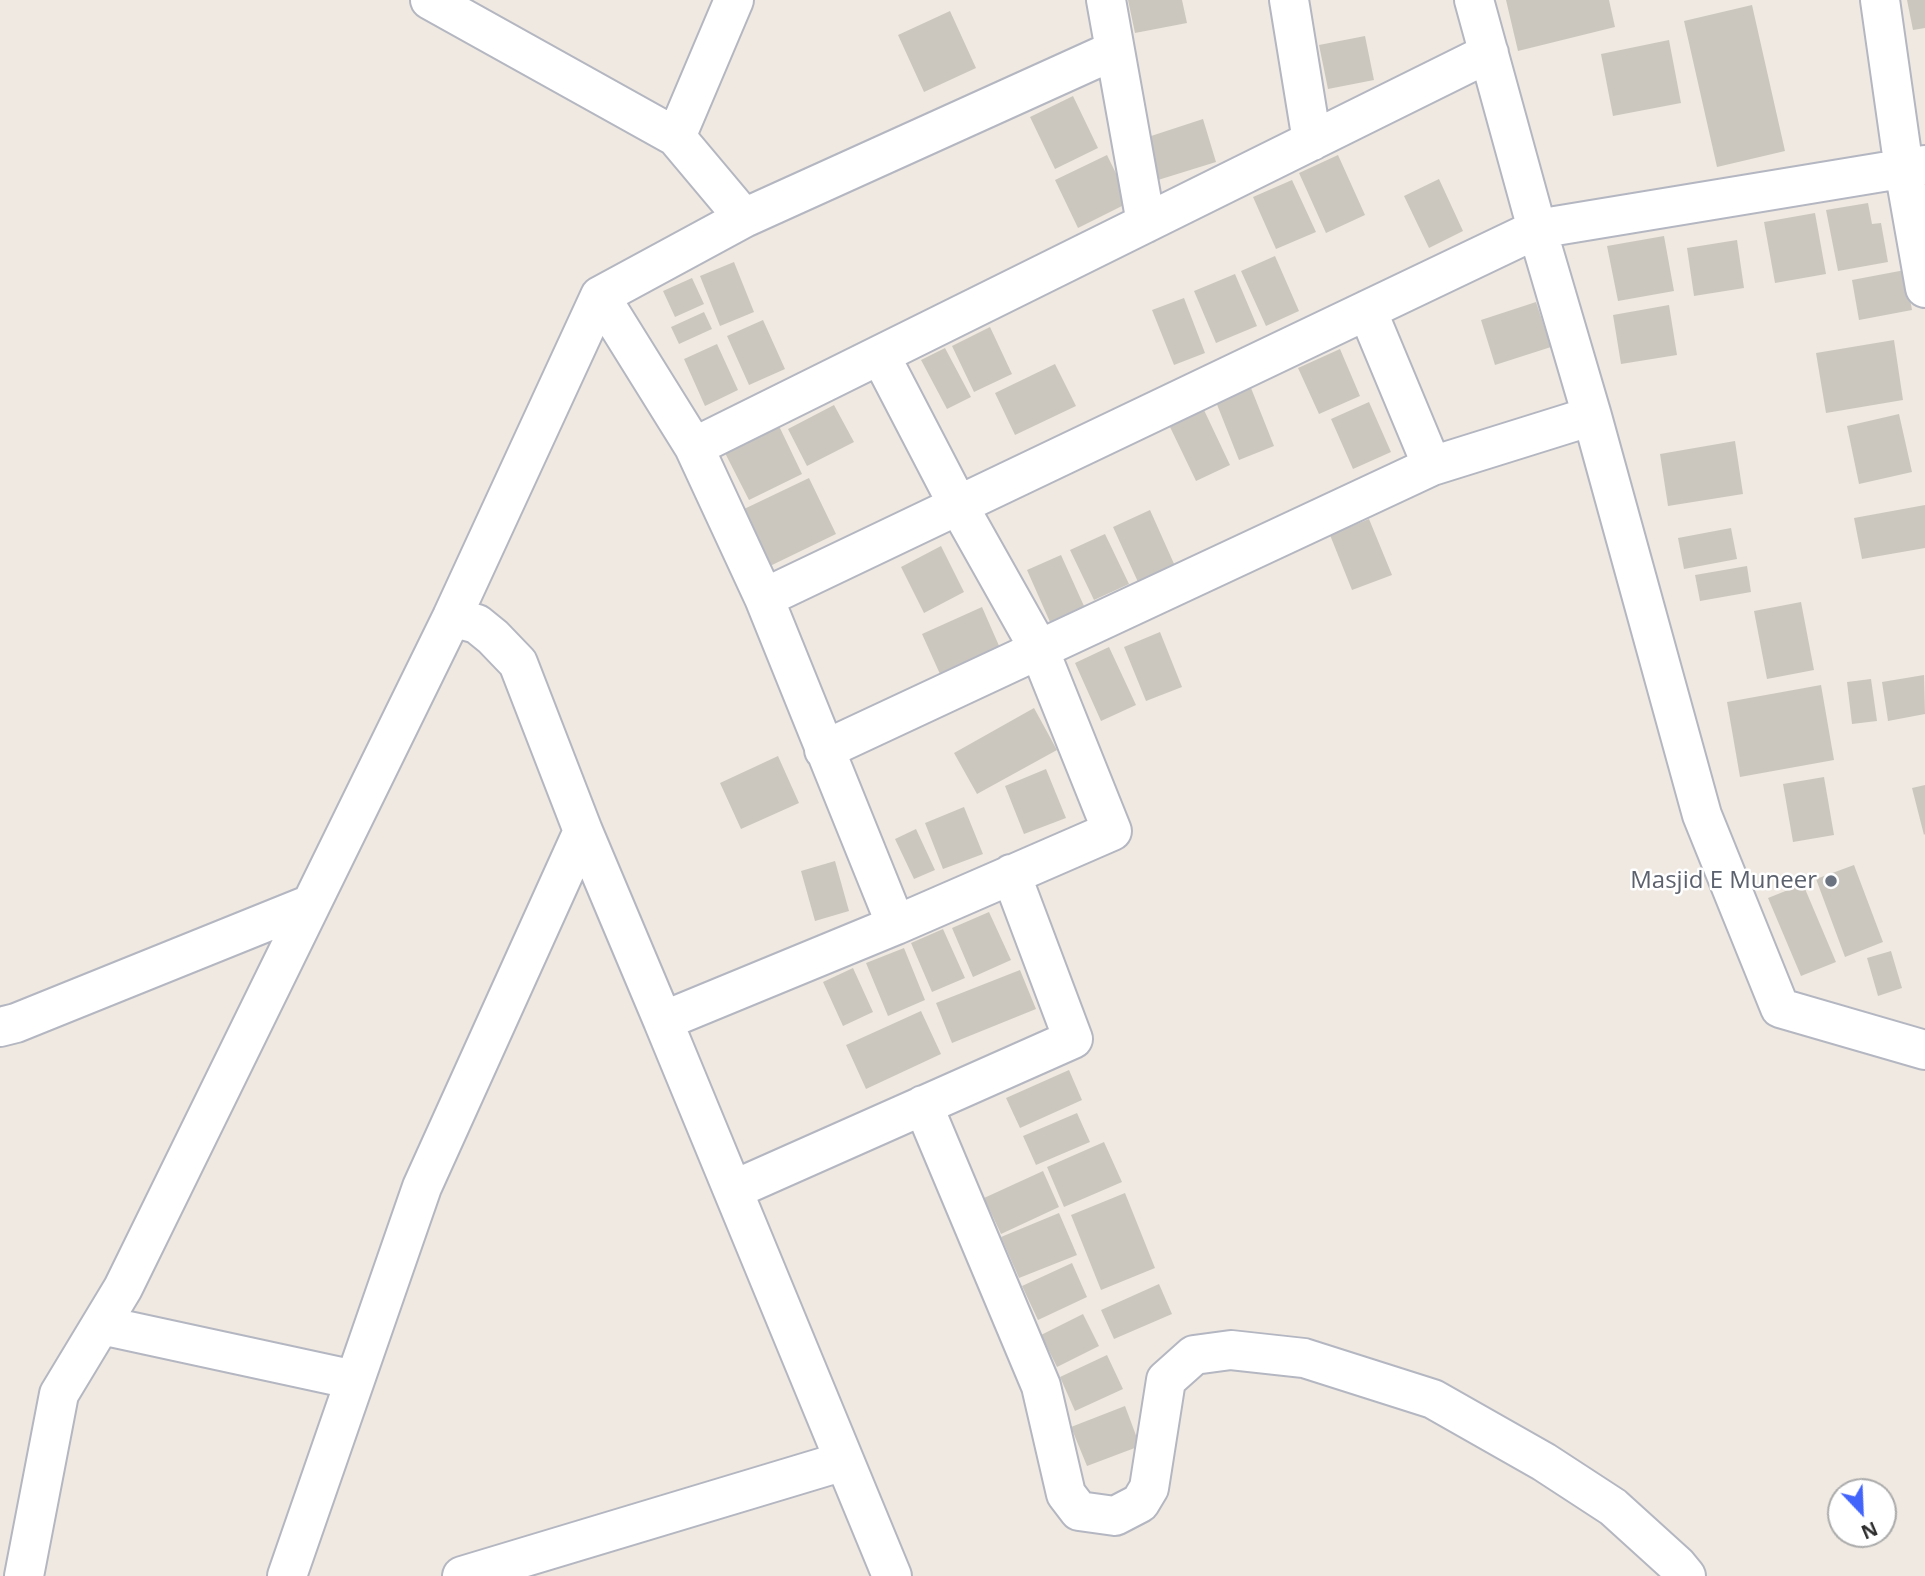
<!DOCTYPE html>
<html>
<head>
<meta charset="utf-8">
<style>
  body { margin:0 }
  #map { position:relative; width:1925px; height:1576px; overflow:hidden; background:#efe9e1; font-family:"Open Sans",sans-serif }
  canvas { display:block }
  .north { position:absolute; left:1827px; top:1478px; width:70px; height:70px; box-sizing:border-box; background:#fff; border:2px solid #ababab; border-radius:50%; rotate:157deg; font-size:19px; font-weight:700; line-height:28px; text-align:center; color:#2e2e2e }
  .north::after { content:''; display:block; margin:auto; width:24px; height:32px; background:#4264fb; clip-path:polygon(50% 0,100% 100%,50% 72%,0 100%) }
</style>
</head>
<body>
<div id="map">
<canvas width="1925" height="1576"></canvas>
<div class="north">N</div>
</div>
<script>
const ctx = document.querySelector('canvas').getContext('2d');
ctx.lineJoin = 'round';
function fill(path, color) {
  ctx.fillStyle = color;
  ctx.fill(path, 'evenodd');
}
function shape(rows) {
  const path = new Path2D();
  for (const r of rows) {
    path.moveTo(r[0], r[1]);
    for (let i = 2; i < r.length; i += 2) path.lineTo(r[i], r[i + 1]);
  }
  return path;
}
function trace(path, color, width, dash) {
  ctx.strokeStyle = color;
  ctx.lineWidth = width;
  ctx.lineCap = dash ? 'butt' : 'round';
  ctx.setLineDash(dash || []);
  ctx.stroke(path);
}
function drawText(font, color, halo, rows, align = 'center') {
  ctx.font = font + ' "Open Sans",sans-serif';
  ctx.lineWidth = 5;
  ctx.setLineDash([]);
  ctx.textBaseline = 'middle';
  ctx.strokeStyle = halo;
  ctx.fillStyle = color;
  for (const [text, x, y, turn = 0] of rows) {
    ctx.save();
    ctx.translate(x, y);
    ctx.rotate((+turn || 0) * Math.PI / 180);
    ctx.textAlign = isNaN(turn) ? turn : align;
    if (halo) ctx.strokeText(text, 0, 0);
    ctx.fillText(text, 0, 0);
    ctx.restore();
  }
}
fill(shape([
  [1128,0,1182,0,1187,23,1135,33],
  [1506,0,1609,0,1615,27,1518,51],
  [1907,0,1925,0,1925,28,1913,30],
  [1752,5,1785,151,1717,167,1684,21],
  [950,11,976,68,924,92,898,35],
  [1365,36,1374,80,1328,89,1319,45],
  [1669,40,1681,103,1613,116,1601,54],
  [1073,96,1098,148,1055,169,1030,117],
  [1203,119,1216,162,1158,180,1145,138],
  [1107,155,1130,202,1078,228,1055,180],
  [1338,155,1365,215,1326,233,1299,173],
  [1439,179,1463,231,1429,248,1404,196],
  [1292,180,1316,232,1276,249,1253,197],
  [1868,203,1872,224,1881,223,1888,262,1838,271,1826,210],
  [1815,213,1826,274,1775,283,1764,222],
  [1664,236,1674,291,1618,301,1607,246],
  [1737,240,1744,288,1694,296,1687,248],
  [1275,256,1299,311,1266,326,1241,271],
  [734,262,754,312,720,326,700,276],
  [1905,270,1912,310,1859,320,1852,280],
  [1235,274,1257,326,1216,343,1194,291],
  [692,278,704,304,675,317,663,291],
  [1184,298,1205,353,1174,365,1152,310],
  [1536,302,1551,347,1495,365,1481,320],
  [1669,305,1677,355,1621,364,1613,315],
  [704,312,712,329,679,344,671,327],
  [763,320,785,369,749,385,727,336],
  [990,327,1012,374,974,392,952,346],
  [1894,340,1903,400,1826,413,1816,353],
  [717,344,738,390,705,406,684,359],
  [945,348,971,397,947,409,921,360],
  [1340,349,1360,396,1319,414,1298,368],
  [1055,364,1076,406,1015,435,995,393],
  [1251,388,1274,446,1239,460,1216,402],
  [1369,402,1391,452,1353,469,1331,419],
  [834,405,854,442,807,466,788,429],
  [1204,410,1230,465,1196,481,1170,427],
  [1899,414,1912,472,1859,484,1847,426],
  [779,426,802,474,749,500,725,453],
  [1735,441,1743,494,1668,506,1660,454],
  [809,478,836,534,770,566,742,510],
  [1925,505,1925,548,1862,559,1854,518],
  [1150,510,1175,566,1138,582,1113,527],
  [1369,519,1392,575,1352,590,1330,535],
  [1731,528,1737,559,1684,569,1678,538],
  [1105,534,1129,584,1094,600,1070,550],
  [941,546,964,592,924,613,901,567],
  [1061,555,1084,606,1050,622,1027,570],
  [1747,566,1751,592,1700,601,1695,575],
  [1801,602,1814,670,1767,679,1754,611],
  [982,607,1000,648,940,674,922,634],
  [1160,632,1182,687,1146,701,1124,647],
  [1109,647,1136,705,1101,721,1075,663],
  [1924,675,1925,714,1888,721,1882,682],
  [1871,679,1877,721,1852,724,1847,682],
  [1821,685,1834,760,1740,777,1727,702],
  [1034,708,1057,750,977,794,954,753],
  [778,756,799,803,741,829,720,783],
  [1046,769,1066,818,1024,834,1005,786],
  [1824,777,1834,835,1793,842,1783,784],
  [1925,785,1925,834,1924,835,1912,788],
  [964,807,983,854,943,869,925,823],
  [916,829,935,870,914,879,895,839],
  [835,861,849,911,815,921,801,871],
  [1854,865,1883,942,1845,957,1816,879],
  [1803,884,1836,962,1801,976,1768,898],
  [989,912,1011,960,973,977,952,928],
  [943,929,965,978,932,992,911,943],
  [904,948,925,1000,888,1016,866,963],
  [1891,951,1902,988,1878,996,1867,958],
  [853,968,873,1012,843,1026,823,982],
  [1020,970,1036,1009,952,1043,936,1003],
  [921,1011,941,1054,866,1089,846,1045],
  [1069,1070,1082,1100,1020,1128,1006,1098],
  [1077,1113,1090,1142,1036,1165,1023,1136],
  [1104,1142,1122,1182,1064,1207,1047,1167],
  [1043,1171,1059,1207,1001,1234,984,1198],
  [1125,1193,1155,1268,1101,1290,1071,1215],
  [1059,1213,1077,1255,1019,1278,1001,1237],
  [1072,1263,1087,1297,1038,1320,1022,1286],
  [1159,1284,1172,1314,1114,1339,1101,1310],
  [1083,1314,1099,1346,1057,1367,1041,1335],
  [1107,1355,1123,1389,1075,1411,1060,1377],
  [1125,1406,1140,1446,1087,1466,1071,1427]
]), '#cbc7bf');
const minor = shape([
  [430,0,676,137],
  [734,0,676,137,744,218],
  [1106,0,1146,223],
  [1289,0,1312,141],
  [1474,0,1537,229,1592,416,1702,815,1780,1008,1925,1050],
  [1880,0,1904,169,1925,288],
  [880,355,958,505,1039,649,1112,831,896,925],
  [694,447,1489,53],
  [1432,466,1592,416],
  [764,598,694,447,600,296,744,218,1115,50],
  [452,617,477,624,493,637,518,663,583,831,663,1021],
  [824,750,1432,466,1367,310],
  [0,1027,16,1023,311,904],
  [923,1105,1041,1386,1066,1494,1079,1511,1115,1516,1140,1503,1149,1488,1166,1380,1194,1355,1231,1350,1304,1358,1433,1399,1544,1462,1613,1507,1677,1565,1686,1576],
  [733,1190,1073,1039,1011,874],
  [101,1325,355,1380],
  [24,1576,59,1394,123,1288,452,617,600,296],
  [287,1576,422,1187,583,831],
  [462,1576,844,1461],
  [892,1576,663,1021,896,925,764,598,1537,229,1925,165]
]);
trace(minor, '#b4b7c1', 42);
trace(minor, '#fff', 38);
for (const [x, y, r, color] of [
  [1831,881,7,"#6b7280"]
]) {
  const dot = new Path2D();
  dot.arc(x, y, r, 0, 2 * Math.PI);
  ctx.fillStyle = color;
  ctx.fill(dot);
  trace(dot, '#fff', 2.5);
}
drawText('24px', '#5b616d', '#fff', [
  ["Masjid E Muneer",1817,881]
], 'right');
</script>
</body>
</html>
